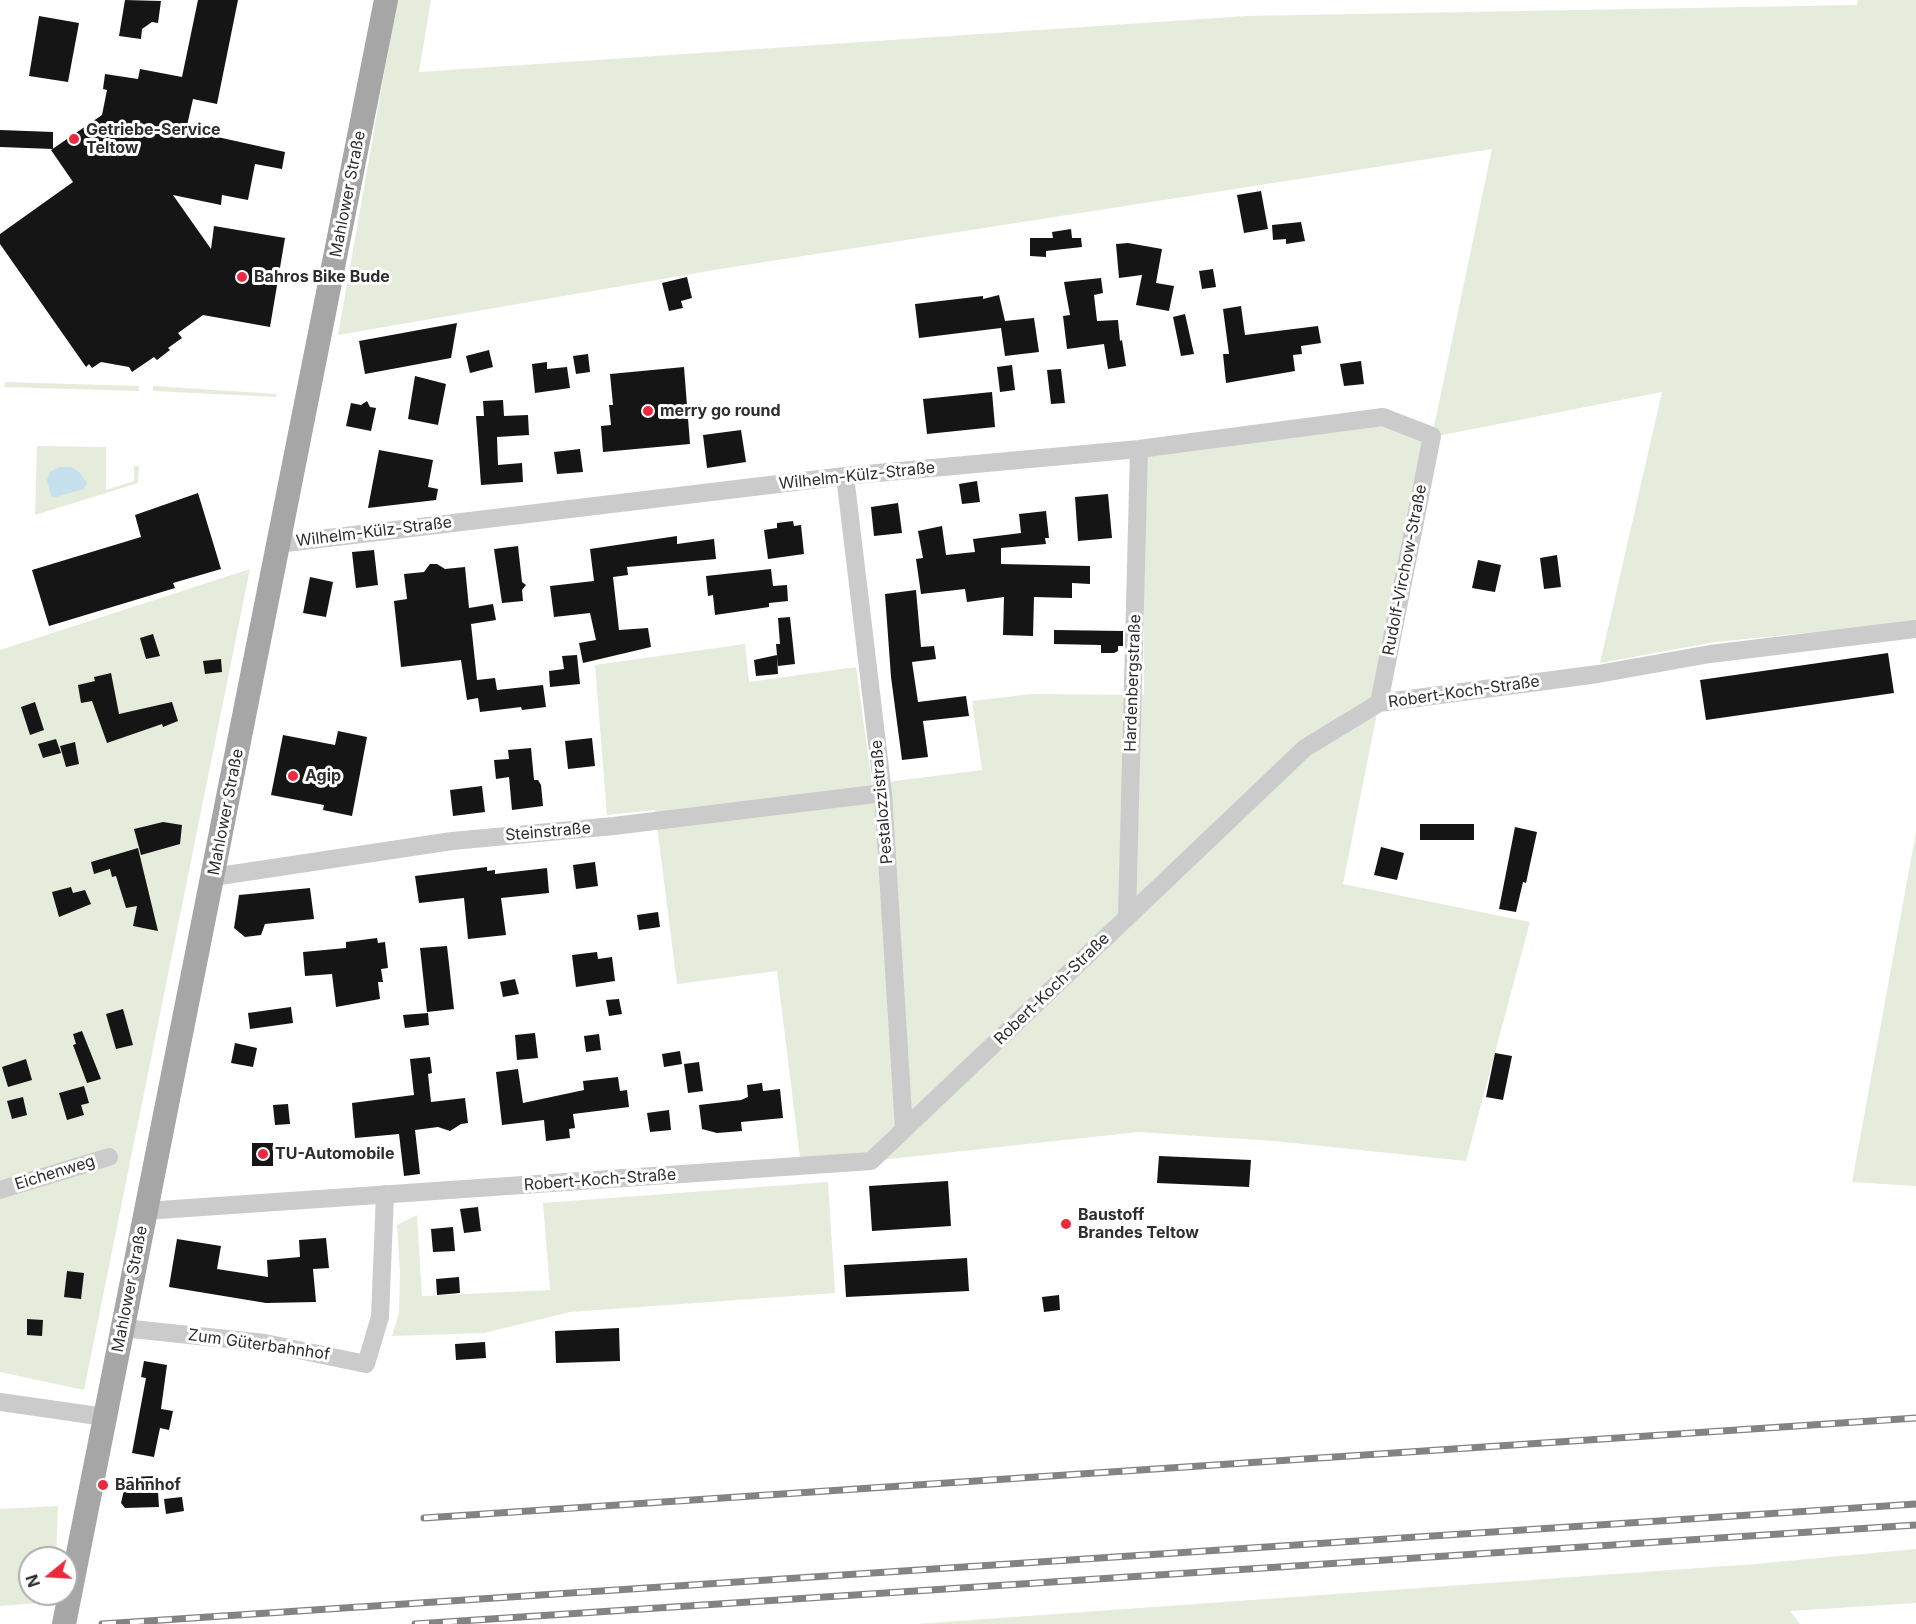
<!DOCTYPE html>
<html>
<head>
<meta charset="utf-8">
<style>
  body { margin:0 }
  #map { position:relative; width:1916px; height:1624px; overflow:hidden; background:#fff; font-family:Inter,sans-serif }
  canvas { display:block }
  .north { position:absolute; left:18px; top:1546px; width:60px; height:60px; box-sizing:border-box; background:#fff; border:2px solid #ababab; border-radius:50%; rotate:252deg; font-size:16px; font-weight:700; line-height:24px; text-align:center; color:#2e2e2e }
  .north::after { content:''; display:block; margin:auto; width:21px; height:27px; background:#ed2940; clip-path:polygon(50% 0,100% 100%,50% 72%,0 100%) }
</style>
</head>
<body>
<div id="map">
<canvas width="1916" height="1624"></canvas>
<div class="north">N</div>
</div>
<script>
const ctx = document.querySelector('canvas').getContext('2d');
ctx.lineJoin = 'round';
function fill(path, color) {
  ctx.fillStyle = color;
  ctx.fill(path, 'evenodd');
}
function shape(rows) {
  const path = new Path2D();
  for (const r of rows) {
    path.moveTo(r[0], r[1]);
    for (let i = 2; i < r.length; i += 2) path.lineTo(r[i], r[i + 1]);
  }
  return path;
}
function trace(path, color, width, dash) {
  ctx.strokeStyle = color;
  ctx.lineWidth = width;
  ctx.lineCap = dash ? 'butt' : 'round';
  ctx.setLineDash(dash || []);
  ctx.stroke(path);
}
function drawText(font, color, halo, rows, align = 'center') {
  ctx.font = font + ' Inter,sans-serif';
  ctx.lineWidth = 6;
  ctx.setLineDash([]);
  ctx.textBaseline = 'middle';
  ctx.strokeStyle = halo;
  ctx.fillStyle = color;
  for (const [text, x, y, turn = 0] of rows) {
    ctx.save();
    ctx.translate(x, y);
    ctx.rotate((+turn || 0) * Math.PI / 180);
    ctx.textAlign = isNaN(turn) ? turn : align;
    if (halo) ctx.strokeText(text, 0, 0);
    ctx.fillText(text, 0, 0);
    ctx.restore();
  }
}
fill(shape([
  [397,0,431,0,419,72,1246,16,1857,5,1858,0,1916,0,1916,622,1715,642,1600,663,1662,392,1432,437,1343,884,1530,922,1466,1161,1274,1141,1138,1132,871,1161,801,1166,777,971,677,984,655,810,607,815,595,665,745,644,749,682,856,667,872,784,982,770,972,701,1032,694,1144,695,1143,453,1382,425,1432,436,1492,149,726,268,338,335],
  [5,382,139,386,139,391,4,387],
  [153,386,277,394,276,397,153,391],
  [37,446,106,447,106,490,134,481,134,466,139,466,138,483,35,515],
  [250,569,84,1390,0,1372,0,650],
  [1916,832,1916,1186,1852,1182],
  [828,1182,835,1293,570,1312,484,1333,392,1336,399,1313,400,1272,397,1225,417,1215,422,1296,550,1290,543,1203],
  [58,1506,56,1558,30,1558,30,1594,53,1594,52,1602,0,1606,0,1509],
  [1916,1549,1916,1603,1790,1611,1800,1624,916,1624,1755,1564]
]), '#e5ecdb');
fill(shape([
  [59,467,71,467,79,472,87,483,84,489,56,497,51,496,47,480,50,472]
]), '#c7e0ed');
fill(shape([
  [125,0,161,1,158,23,152,22,142,29,141,39,119,36],
  [198,0,238,0,217,104,193,99,186,130,285,152,282,169,255,164,248,200,222,195,221,205,173,195,211,249,214,226,285,238,270,327,203,315,178,333,182,338,168,348,170,350,157,360,154,357,132,372,129,367,101,362,92,368,89,364,86,367,0,244,0,234,73,182,51,150,102,115,107,90,103,89,105,74,138,79,140,69,182,77],
  [39,16,79,23,68,82,29,76],
  [0,130,53,132,53,149,0,147],
  [1261,191,1268,229,1244,233,1237,195],
  [1301,222,1305,241,1286,244,1286,239,1273,240,1272,225],
  [1071,229,1072,238,1081,238,1082,247,1046,251,1046,257,1030,256,1030,238,1053,238,1052,232],
  [1128,243,1162,249,1156,283,1174,286,1169,311,1136,305,1142,275,1119,278,1116,244],
  [1213,269,1216,287,1202,289,1199,271],
  [687,277,692,298,681,301,683,308,669,311,662,283],
  [1101,278,1103,293,1094,295,1097,321,1118,320,1120,341,1122,340,1126,366,1108,369,1104,344,1067,349,1063,316,1070,315,1064,282],
  [999,295,1005,321,1034,318,1039,352,1005,356,1001,328,919,338,915,304,983,296,983,299],
  [1241,306,1245,335,1318,326,1321,343,1301,346,1302,354,1293,355,1295,371,1226,383,1223,354,1229,354,1223,309],
  [1185,314,1194,354,1181,356,1173,317],
  [457,323,451,358,365,374,359,341],
  [489,350,493,367,470,373,466,356],
  [588,354,590,372,576,374,573,356],
  [1361,361,1364,384,1344,386,1340,364],
  [547,362,547,369,567,367,570,388,535,393,532,364],
  [1012,365,1015,390,1000,392,997,367],
  [684,367,690,444,603,452,601,426,611,425,609,405,613,405,610,374],
  [1061,369,1065,403,1051,404,1047,370],
  [415,376,446,384,438,425,408,419],
  [992,392,995,427,927,434,923,399],
  [503,400,504,416,528,415,529,435,497,437,498,465,522,463,523,482,481,485,476,416,484,416,483,401],
  [367,401,370,407,376,408,371,431,346,426,351,403,361,405],
  [741,430,746,462,707,468,703,435],
  [580,449,583,472,557,474,554,452],
  [379,450,433,460,428,487,438,489,436,500,368,508],
  [977,481,980,502,962,504,959,484],
  [198,493,221,569,173,583,175,588,49,626,32,570,141,537,135,515],
  [1108,494,1112,538,1078,541,1075,497],
  [898,503,902,533,874,536,871,507],
  [1046,511,1049,538,1045,538,1046,544,1001,548,1001,564,1090,566,1090,584,1072,583,1072,598,1034,597,1033,636,1003,635,1004,597,967,602,965,589,921,594,916,559,923,558,918,531,942,526,946,555,975,552,973,539,1021,533,1019,514],
  [793,521,794,526,801,525,804,554,768,559,764,530,777,528,777,523],
  [677,536,677,544,714,539,716,559,627,567,628,575,613,577,619,630,648,628,651,647,583,663,579,643,596,640,590,613,554,617,550,586,594,581,590,549],
  [518,546,522,582,526,585,522,590,523,601,502,603,494,549],
  [374,550,378,585,356,588,352,552],
  [1557,555,1561,587,1544,589,1540,558],
  [1478,560,1501,565,1495,592,1472,588],
  [430,564,437,564,445,569,465,567,469,608,493,604,496,620,471,624,477,680,495,678,497,690,543,685,546,707,522,710,521,707,480,712,478,698,467,700,461,660,401,667,394,601,407,599,404,574,424,572],
  [771,569,773,586,787,585,788,601,769,603,769,607,715,615,713,595,708,596,706,576],
  [310,577,333,582,326,617,303,613],
  [916,590,921,647,934,646,936,659,912,662,918,702,966,696,969,716,923,721,928,757,902,760,891,677,885,594],
  [790,617,795,664,778,666,776,644,780,644,778,618],
  [1054,630,1123,631,1123,646,1118,646,1118,651,1114,653,1101,653,1101,645,1054,644],
  [153,634,160,656,146,659,140,638],
  [1888,653,1894,693,1706,720,1700,680],
  [577,655,580,684,550,687,549,671,564,669,562,656],
  [777,655,778,674,756,676,754,660],
  [221,659,222,672,205,674,203,661],
  [111,673,119,714,172,702,178,721,163,727,162,724,107,743,92,701,81,703,78,685,95,681,94,677],
  [35,702,44,730,30,735,21,707],
  [338,731,367,737,352,816,323,810,324,805,271,795,283,735,335,745],
  [592,738,595,766,568,769,565,741],
  [56,739,61,753,43,758,38,744],
  [75,742,79,764,66,767,60,746],
  [531,748,534,780,538,780,541,785,543,806,512,810,509,777,496,779,494,760,509,759,508,750],
  [482,786,485,812,453,816,450,790],
  [163,822,182,825,180,844,141,855,134,829],
  [1420,824,1474,824,1474,840,1420,840],
  [1515,827,1537,832,1526,883,1523,882,1516,912,1499,909],
  [1381,847,1404,853,1397,880,1374,875],
  [138,848,143,869,158,931,133,926,137,906,126,908,116,876,112,877,110,869,94,874,91,862],
  [595,862,598,886,576,889,573,865],
  [487,867,487,871,495,870,495,874,547,868,549,893,501,898,506,935,468,939,464,898,419,903,415,876],
  [71,887,73,893,85,890,91,904,59,917,52,892],
  [310,888,314,919,265,924,261,935,245,937,234,928,239,895],
  [658,912,660,927,639,930,637,915],
  [377,938,378,943,385,942,388,968,381,969,383,982,378,982,380,999,336,1007,332,974,305,976,303,952,346,948,346,942],
  [447,946,454,1009,427,1012,420,948],
  [597,952,598,959,612,957,615,981,576,987,572,955],
  [515,979,519,994,503,997,500,982],
  [619,999,622,1014,609,1016,606,1000],
  [291,1007,293,1023,250,1029,248,1013],
  [123,1009,133,1045,116,1049,106,1014],
  [428,1013,429,1025,405,1028,403,1015],
  [82,1031,101,1079,87,1083,73,1045,76,1044,73,1034],
  [535,1033,538,1058,517,1060,515,1035],
  [599,1034,601,1050,586,1052,584,1036],
  [235,1043,257,1048,253,1067,231,1063],
  [680,1051,682,1064,664,1067,662,1054],
  [1495,1053,1512,1056,1503,1100,1486,1097],
  [430,1057,432,1073,428,1074,431,1102,465,1098,468,1123,461,1124,450,1131,438,1127,415,1130,420,1174,404,1176,399,1134,355,1138,352,1103,414,1095,410,1059],
  [26,1059,32,1080,8,1087,2,1067],
  [699,1062,703,1091,688,1093,684,1064],
  [518,1069,523,1103,584,1090,583,1081,618,1077,620,1091,627,1090,629,1107,573,1114,575,1128,569,1129,570,1138,546,1141,544,1120,502,1125,496,1072],
  [762,1083,763,1091,780,1089,783,1118,741,1122,742,1131,717,1133,702,1129,699,1105,741,1100,748,1097,747,1085],
  [84,1086,89,1103,81,1105,84,1115,67,1120,59,1093],
  [23,1097,27,1115,12,1119,7,1101],
  [288,1104,290,1124,275,1125,273,1105],
  [669,1110,671,1130,650,1132,647,1113],
  [252,1143,273,1143,273,1166,252,1166],
  [1159,1156,1251,1160,1249,1187,1157,1183],
  [948,1181,951,1226,872,1231,869,1186],
  [478,1207,481,1231,464,1233,460,1209],
  [453,1227,455,1251,433,1252,431,1229],
  [326,1238,329,1268,313,1269,316,1302,266,1303,169,1287,177,1239,221,1246,217,1269,268,1277,267,1260,300,1257,299,1240],
  [967,1258,969,1291,846,1297,844,1265],
  [67,1271,84,1273,81,1299,64,1297],
  [459,1277,460,1293,437,1295,436,1279],
  [1059,1295,1060,1310,1044,1312,1042,1297],
  [27,1319,43,1320,42,1336,27,1335],
  [619,1328,620,1361,556,1363,555,1331],
  [485,1342,486,1358,456,1360,455,1344],
  [144,1361,167,1365,161,1409,173,1411,169,1430,160,1428,154,1457,132,1453,146,1378,141,1377],
  [157,1476,159,1507,125,1508,121,1503,127,1477],
  [182,1497,184,1511,166,1514,164,1499]
]), '#151515');
trace(shape([
  [845,476,883,793,904,1130],
  [278,544,845,476,1139,449,1383,417,1432,436,1379,703],
  [213,877,452,841,614,826,883,793],
  [1127,917,1139,449],
  [0,1190,109,1157],
  [145,1211,871,1161,1305,748,1379,703,1598,674,1710,654,1916,629],
  [123,1328,265,1343,366,1364,380,1317,385,1194],
  [0,1402,105,1417]
]), '#cbcbcb', 18);
trace(shape([
  [64,1624,386,0]
]), '#a6a6a6', 24);
const rail = shape([
  [424,1518,1916,1418],
  [102,1624,1916,1504],
  [415,1624,1916,1525]
]);
trace(rail, '#838383', 7);
trace(rail, '#fff', 4.5, [14]);
for (const [x, y, r, color] of [
  [74,139,6,"#ed2940"],
  [242,277,6,"#ed2940"],
  [648,411,6,"#ed2940"],
  [293,776,6,"#ed2940"],
  [263,1154,6,"#ed2940"],
  [1066,1224,6,"#ed2940"],
  [103,1485,6,"#ed2940"]
]) {
  const dot = new Path2D();
  dot.arc(x, y, r, 0, 2 * Math.PI);
  ctx.fillStyle = color;
  ctx.fill(dot);
  trace(dot, '#fff', 2);
}
drawText('bold 16px', '#2e2e2e', '#fff', [
  ["Getriebe-Service",86,130],
  ["Teltow",86,148],
  ["Bahros Bike Bude",254,277],
  ["merry go round",660,411],
  ["Agip",305,776],
  ["TU-Automobile",275,1154],
  ["Baustoff",1078,1215],
  ["Brandes Teltow",1078,1233],
  ["Bahnhof",115,1485]
], 'left');
drawText('16px', '#2e2e2e', '#fff', [
  ["Mahlower Straße",348,194,-79],
  ["Wilhelm-Külz-Straße",857,476,-6],
  ["Wilhelm-Külz-Straße",374,532,-7],
  ["Rudolf-Virchow-Straße",1405,570,-79],
  ["Hardenbergstraße",1133,683,-88],
  ["Robert-Koch-Straße",1464,692,-8],
  ["Pestalozzistraße",882,802,-95],
  ["Mahlower Straße",226,812,-79],
  ["Steinstraße",548,832,-5],
  ["Robert-Koch-Straße",1052,989,-44],
  ["Eichenweg",55,1173,-17],
  ["Robert-Koch-Straße",600,1180,-4],
  ["Mahlower Straße",130,1289,-79],
  ["Zum Güterbahnhof",259,1345,8]
]);
</script>
</body>
</html>
